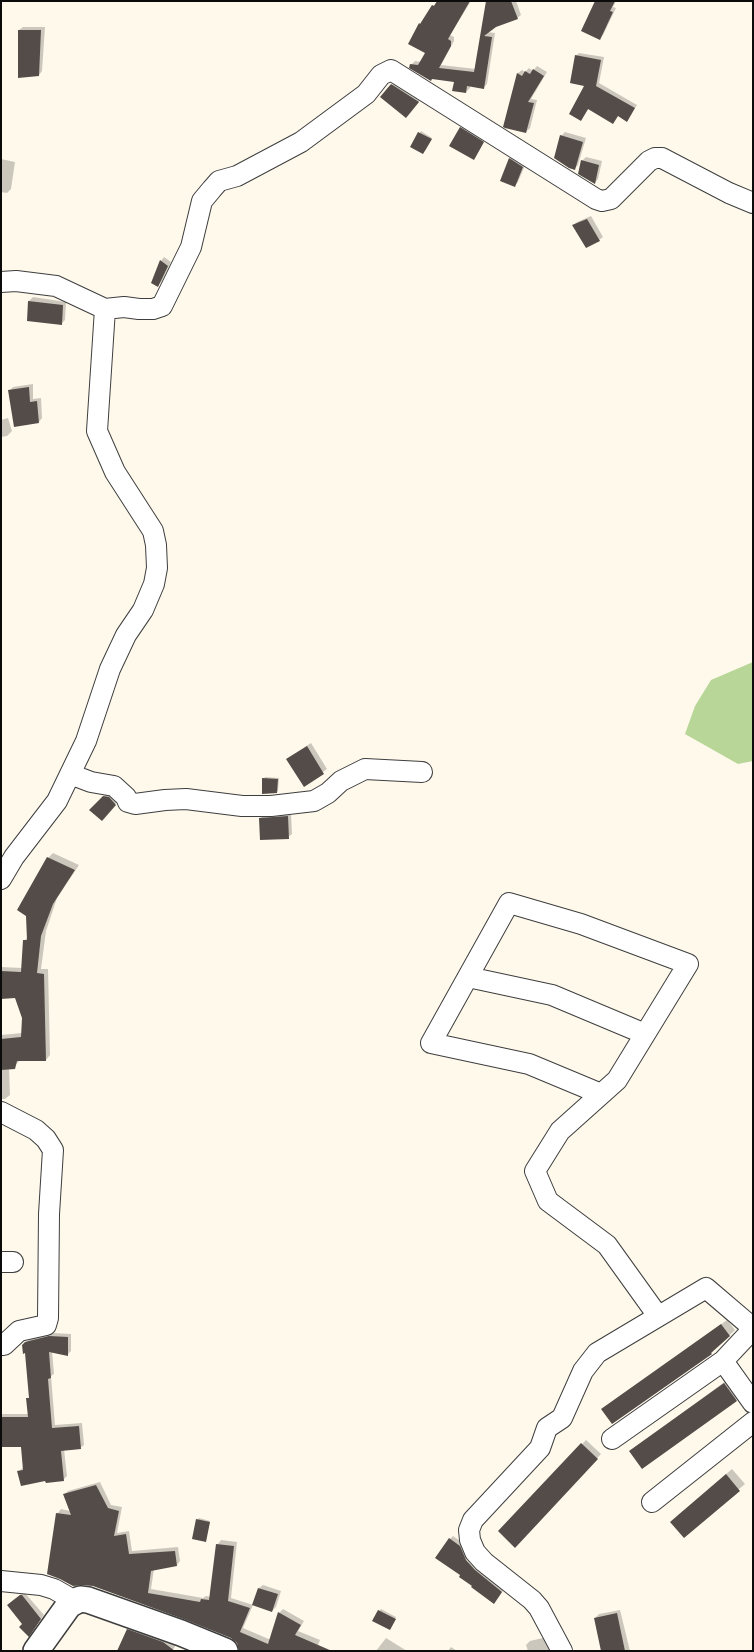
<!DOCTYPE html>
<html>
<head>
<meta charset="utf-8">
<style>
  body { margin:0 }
  #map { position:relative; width:754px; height:1652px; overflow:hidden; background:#fef9eb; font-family:"Times New Roman",serif }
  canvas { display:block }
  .frame { position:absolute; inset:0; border:2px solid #0b0b0b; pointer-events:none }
</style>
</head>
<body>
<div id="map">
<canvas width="754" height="1652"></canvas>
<div class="frame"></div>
</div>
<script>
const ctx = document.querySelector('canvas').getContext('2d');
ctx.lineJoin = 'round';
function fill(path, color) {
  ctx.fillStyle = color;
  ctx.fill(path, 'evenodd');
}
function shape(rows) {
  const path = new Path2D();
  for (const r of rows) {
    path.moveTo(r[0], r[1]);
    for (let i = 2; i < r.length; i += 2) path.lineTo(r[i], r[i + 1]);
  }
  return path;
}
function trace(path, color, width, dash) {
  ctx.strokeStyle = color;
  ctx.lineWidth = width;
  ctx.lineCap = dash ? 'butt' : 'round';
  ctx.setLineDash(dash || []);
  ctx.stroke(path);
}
fill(shape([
  [753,662,753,761,738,764,685,734,695,706,711,680]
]), '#b7d697');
fill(shape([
  [439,1,471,1,450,35,454,37,454,41,441,65,476,69,490,1,516,1,521,15,517,18,495,26,487,32,495,33,487,84,484,87,470,85,470,88,466,92,455,81,411,65,415,61,422,62,427,53,433,6],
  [597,1,616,1,613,7,616,8,603,35,599,38],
  [23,27,45,27,42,71,39,75,19,30],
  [579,53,604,57,599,83,637,105,627,120,618,115,613,122,589,108,581,120,586,85,576,56],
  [537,66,547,72,531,99,537,100,530,128,526,132,505,126,518,73,522,70,525,72,529,68,533,71],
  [396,81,422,98,410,113,392,85],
  [464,124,486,138,474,158,461,128],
  [421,131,432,138,425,151,411,146],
  [565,132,586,138,578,165,575,168,561,136],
  [513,155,526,163,518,182,515,185,510,159],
  [586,157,602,161,598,179,595,183,582,161],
  [1,159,15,162,11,189,7,193,1,192],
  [591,216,603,237,599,240,574,225,577,222],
  [164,257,171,262,162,281,158,285,161,261],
  [33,297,66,302,65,320,61,324,28,319,29,301],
  [33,384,33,399,41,398,42,418,39,422,9,391,13,387],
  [8,418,12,431,7,436,1,437,1,420],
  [311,743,327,769,304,785,287,759],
  [265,777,279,778,278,791,276,792,264,779],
  [107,793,119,800,101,819,91,810],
  [291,813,292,834,288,837,260,818,264,815],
  [53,853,79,865,57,898,46,931,41,969,48,969,50,1055,46,1060,20,1060,14,1067,9,1068,10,1095,5,1099,1,1099,1,1035,22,1033,23,1018,16,996,1,998,1,967,22,968,24,941,28,937,48,858],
  [727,1320,735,1330,711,1353,603,1409],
  [54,1333,71,1334,71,1351,68,1354,52,1351,54,1374,51,1376,55,1425,82,1423,84,1445,80,1448,64,1449,67,1476,63,1480,19,1471,24,1467,22,1446,1,1446,1,1414,29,1414,28,1399,30,1397,26,1352,23,1345,30,1339],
  [730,1378,742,1394,736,1400,630,1451],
  [586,1440,601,1454,515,1546,500,1531],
  [732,1469,745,1484,684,1536,677,1516],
  [100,1482,111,1505,122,1507,117,1533,129,1531,132,1551,178,1547,180,1561,177,1565,154,1569,151,1589,203,1598,206,1596,211,1597,218,1544,221,1540,237,1542,231,1598,253,1605,243,1628,271,1640,279,1613,283,1609,304,1621,298,1631,320,1640,316,1650,238,1642,232,1637,93,1585,48,1573,58,1513,61,1509,70,1511,64,1495,68,1491],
  [199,1518,210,1521,205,1541,197,1520],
  [453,1536,463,1543,505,1588,497,1599,450,1539],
  [263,1585,281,1591,276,1607,272,1611,259,1588],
  [24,1592,44,1615,32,1631,23,1624,12,1601],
  [381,1609,396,1617,391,1627,379,1611],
  [620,1610,630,1651,602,1651,595,1618,599,1614],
  [132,1626,167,1639,176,1645,172,1651,128,1630],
  [547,1637,554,1651,528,1651,526,1645,530,1641],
  [386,1638,407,1651,376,1651],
  [451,1647,457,1651,448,1651]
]), '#0003');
fill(shape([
  [437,1,470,1,448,39,451,41,451,46,439,68,474,72,486,1,511,1,518,19,496,27,484,36,492,37,484,89,467,86,466,93,452,91,454,82,432,79,431,81,409,68,410,64,418,65,425,53,408,44,419,23,420,24,432,5,434,6],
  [595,1,615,1,610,11,613,12,600,40,581,31],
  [18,30,41,30,39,76,18,78],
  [575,55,601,60,596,86,635,108,627,122,618,116,613,124,588,109,581,121,569,114,584,86,570,83],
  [533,69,544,76,528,102,534,103,526,133,505,128,503,127,517,73,522,76,525,71,530,74],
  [391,84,419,102,406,118,380,97],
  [460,127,484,142,474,160,449,146],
  [418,132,432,139,423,154,410,147],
  [560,135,583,142,575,170,569,168,554,158],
  [509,158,523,167,515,187,500,181],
  [581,160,599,165,595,184,578,174],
  [587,219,600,241,586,248,572,225],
  [160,260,168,266,158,287,151,283],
  [28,301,63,305,62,325,27,321],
  [29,387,30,402,37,401,39,423,14,427,8,390],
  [307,746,324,774,304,787,286,759],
  [262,778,278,779,277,793,262,794],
  [103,796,109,797,116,805,102,821,89,810],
  [288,816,289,839,260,840,259,818],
  [47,857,75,870,53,904,41,936,37,973,44,974,46,1061,17,1061,15,1069,1,1070,1,1039,21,1037,22,1018,15,998,1,999,1,971,21,972,23,940,27,940,26,916,17,910],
  [721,1324,730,1336,711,1353,712,1354,612,1424,601,1409],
  [49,1336,68,1337,68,1356,49,1352,51,1378,48,1379,52,1428,79,1426,81,1449,61,1451,64,1481,46,1483,45,1481,21,1486,17,1471,23,1470,21,1447,1,1447,1,1417,28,1417,26,1398,29,1398,25,1353,23,1354,22,1345,25,1342],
  [724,1383,737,1401,642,1469,629,1451],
  [581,1443,598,1459,515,1548,498,1531],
  [726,1474,740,1491,684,1538,670,1522],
  [96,1485,108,1508,119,1511,114,1536,126,1534,129,1554,175,1551,177,1566,151,1571,148,1593,200,1602,201,1599,209,1600,216,1544,234,1546,228,1601,250,1608,240,1632,268,1644,278,1612,301,1625,295,1635,332,1651,239,1651,237,1643,231,1638,186,1620,93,1586,82,1585,73,1586,60,1579,47,1574,56,1513,71,1515,63,1494],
  [196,1519,210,1522,206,1542,192,1539],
  [449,1538,460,1546,466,1560,475,1570,502,1592,494,1604,471,1587,472,1586,459,1577,460,1575,435,1558],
  [258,1588,278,1594,272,1612,252,1605],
  [20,1595,22,1595,41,1619,29,1637,19,1627,22,1624,7,1605],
  [378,1610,396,1619,390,1630,372,1621],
  [617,1613,625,1651,601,1651,594,1618],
  [127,1629,163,1642,175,1651,117,1651]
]), '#534c48');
const minor = shape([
  [1,282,16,281,56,286,105,309,124,307,139,309,153,309,162,306,191,247,202,201,212,189,219,181,237,176,301,142,366,94,381,75,391,70,596,199,602,201,611,199,649,161,655,158,662,158,729,193,753,203],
  [70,774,91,782,114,786,126,797,128,802,135,804,165,800,186,799,242,806,271,806,314,801,328,793,341,781,365,769,422,772],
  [1,879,14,857,57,801,86,741,110,669,126,635,143,610,154,584,157,568,156,545,153,531,115,472,97,431,105,309],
  [468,977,552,995,645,1034],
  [601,1094,529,1064,431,1043,509,903,581,924,688,964,617,1080,560,1131,535,1171,548,1201,607,1245,658,1316],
  [1,1112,36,1130,46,1139,53,1150,49,1214,48,1318,46,1325,19,1331,4,1345,1,1345],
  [1,1262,13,1262],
  [723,1361,753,1403],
  [612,1439,723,1361,753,1329],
  [652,1502,753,1422],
  [1,1581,41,1585,54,1589,75,1601],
  [562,1651,539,1608,532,1600,484,1562,475,1552,470,1540,469,1530,473,1520,540,1448,547,1428,562,1418,583,1371,597,1353,706,1288,753,1328]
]);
const tertiary = shape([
  [36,1651,69,1605,80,1599,88,1600,181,1633,225,1651]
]);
trace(minor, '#3e3e3e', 22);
trace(tertiary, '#3e3e3e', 28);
trace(minor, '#fff', 20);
trace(tertiary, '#fff', 25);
</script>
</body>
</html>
